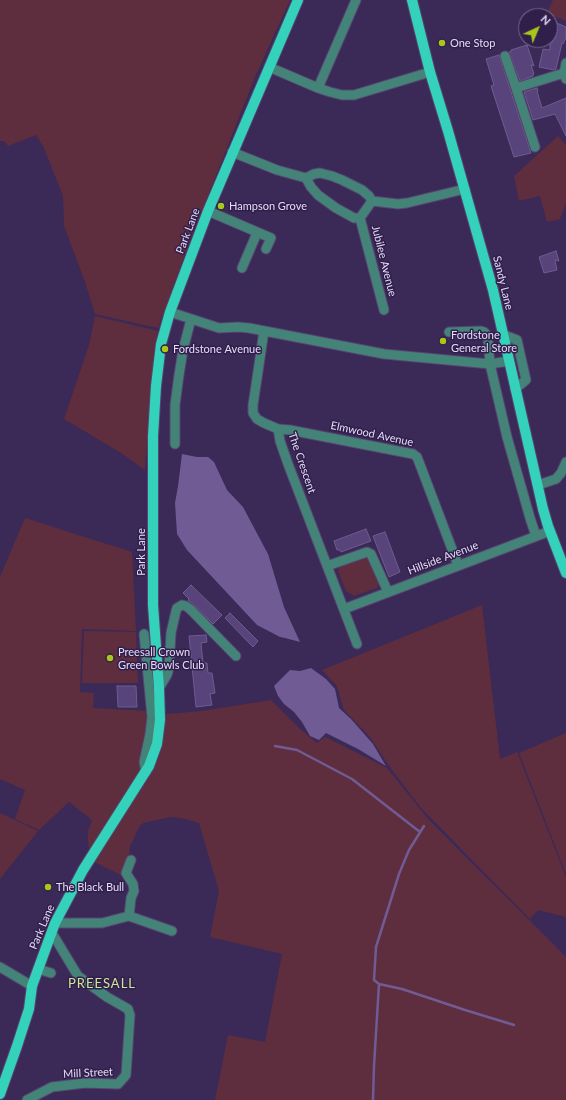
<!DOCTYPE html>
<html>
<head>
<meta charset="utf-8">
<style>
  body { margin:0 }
  #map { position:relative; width:566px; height:1100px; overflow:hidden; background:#3b2957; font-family:Lato,sans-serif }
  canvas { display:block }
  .north { position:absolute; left:518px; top:8px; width:40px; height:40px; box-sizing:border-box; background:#311f4b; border:1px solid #796a90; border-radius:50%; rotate:44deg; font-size:11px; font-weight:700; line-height:16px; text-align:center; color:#e5dbf8 }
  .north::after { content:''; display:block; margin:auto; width:14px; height:18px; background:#a8c71b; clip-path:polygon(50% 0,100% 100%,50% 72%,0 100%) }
</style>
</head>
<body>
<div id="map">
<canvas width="566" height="1100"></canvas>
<div class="north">N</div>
</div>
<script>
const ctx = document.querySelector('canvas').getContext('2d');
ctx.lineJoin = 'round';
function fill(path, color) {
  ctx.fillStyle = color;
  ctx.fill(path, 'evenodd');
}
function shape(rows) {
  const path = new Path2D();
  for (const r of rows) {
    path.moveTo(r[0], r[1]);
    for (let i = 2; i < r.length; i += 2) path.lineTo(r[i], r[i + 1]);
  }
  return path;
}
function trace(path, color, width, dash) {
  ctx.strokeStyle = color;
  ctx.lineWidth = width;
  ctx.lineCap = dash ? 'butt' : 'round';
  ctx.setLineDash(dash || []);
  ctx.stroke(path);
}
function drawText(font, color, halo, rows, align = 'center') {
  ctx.font = font + ' Lato,sans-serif';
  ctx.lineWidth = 3;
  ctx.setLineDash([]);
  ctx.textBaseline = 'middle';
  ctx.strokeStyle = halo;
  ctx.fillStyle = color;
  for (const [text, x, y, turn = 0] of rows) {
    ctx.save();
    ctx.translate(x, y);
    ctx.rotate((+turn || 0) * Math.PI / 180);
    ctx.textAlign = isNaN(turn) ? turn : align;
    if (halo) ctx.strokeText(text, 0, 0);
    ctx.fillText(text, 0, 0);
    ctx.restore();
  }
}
fill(shape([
  [0,0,290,0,255,77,188,246,158,328,95,314,85,282,64,226,63,196,44,148,36,135,8,146,4,141,0,141],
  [553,0,566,0,566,21,547,13],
  [558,136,566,145,566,203,560,219,547,222,540,196,519,201,514,176],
  [95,316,158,331,154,351,145,470,121,453,64,419,89,345],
  [25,518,132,552,136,631,82,629,80,692,94,693,93,708,150,711,143,767,111,818,89,850,88,840,88,831,92,820,69,802,39,830,15,819,25,790,0,779,0,577],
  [365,557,369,558,378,583,378,586,377,588,354,596,346,591,338,571,339,568,340,566],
  [482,605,500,759,517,752,566,877,566,917,538,910,530,919,421,808,389,766,370,737,344,710,337,686,322,670],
  [84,631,136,632,138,683,82,683],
  [271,700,300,729,317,743,325,737,387,768,429,820,566,957,566,1100,215,1100,228,1035,265,1042,282,954,210,937,219,891,199,823,186,819,171,817,143,823,139,827,134,838,130,846,129,856,125,868,121,875,94,862,130,806,159,757,164,733,166,714,202,711],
  [566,733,566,874,519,753],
  [0,813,38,831,0,879]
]), '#5e2e3e');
fill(shape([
  [182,454,197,457,208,457,214,462,227,490,243,507,268,554,284,607,300,642,285,638,280,637,257,625,187,550,177,534,175,503,178,486],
  [311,668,326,679,335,689,339,708,351,719,373,744,386,766,358,749,326,733,319,740,310,736,302,722,294,712,284,704,278,696,274,686,290,670,300,671]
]), '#715b95');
trace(shape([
  [275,746,297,750,352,779,420,832],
  [379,984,402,989,465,1010,514,1025],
  [373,1100,374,1066,379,984,374,980,376,947,399,874,409,850,424,826]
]), '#715b95', 2.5);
const building = shape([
  [552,21,566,27,566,37,563,44,562,43,556,69,554,70,539,67,543,49,550,50,550,26,552,21],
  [527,45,534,66,531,65,534,74,533,75,533,76,520,81,509,52,511,52,511,50,527,45],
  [499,55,531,153,514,157,491,86,494,85,486,59,499,55],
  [537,88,538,91,537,91,542,108,566,98,566,136,555,114,533,120,524,92,537,88],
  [556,251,559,261,555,260,557,270,544,273,539,257,556,251],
  [366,529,371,541,341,552,340,550,337,550,334,541,366,529],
  [385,532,400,572,389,577,373,536,385,532],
  [191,585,222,615,213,624,194,605,188,600,189,599,183,593,191,585],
  [230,613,258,641,253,647,225,618,230,613],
  [206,635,207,642,201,643,203,663,207,663,208,673,212,673,215,693,210,694,212,705,196,707,189,636,206,635],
  [117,686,136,686,137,707,118,707,117,686]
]);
fill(building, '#59437b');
trace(building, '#6e5c8e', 1);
const minor = shape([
  [505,56,516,88],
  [566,63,564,73,566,79],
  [269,67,318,88,330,92,342,95,354,95,430,72],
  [318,88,356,0],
  [535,147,516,88,564,73],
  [232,152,277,170,306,178,314,174,320,173,332,176,342,180,362,190,369,196,372,201,398,204,407,203,465,189],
  [306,178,311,187,318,195,336,208,354,218,360,218,372,201],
  [208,211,271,238,266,249],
  [360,218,384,310],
  [242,268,257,233],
  [170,312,219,328,238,327,249,328,384,354,490,364,509,361],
  [264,331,253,405,253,413,257,419,264,423,278,429,280,441,288,464,357,644],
  [449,332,481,331,484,332,487,335,488,339,490,364,507,437,530,518,536,536],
  [504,335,517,340,526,380,515,389],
  [278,429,290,430,413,454,417,457,419,462,458,565],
  [175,444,175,405,179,375,183,350,191,319],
  [538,485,556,479,561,473,566,462],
  [327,566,367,552,371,554,388,592],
  [344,609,550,531],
  [144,634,152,717,150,734,144,762,146,772],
  [159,688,167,675,169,668,171,633,176,611,177,608,182,605,186,606,190,609,236,656],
  [129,916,131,898,134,891,133,884,126,873,131,860],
  [55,923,102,923,129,916,172,931],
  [0,967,32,986],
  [38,969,51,973],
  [27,1100,52,1087,85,1083,118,1084,126,1075,130,1015,128,1009,107,997,78,976,52,933]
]);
const major = shape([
  [412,0,430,72,448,131,493,290,543,509,548,526,566,573],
  [0,1094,17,1046,29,1009,32,986,55,923,83,870,149,766,157,744,160,720,159,688,153,605,153,436,156,386,161,344,170,312,208,211,298,0]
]);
trace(minor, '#564571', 11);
trace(major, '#564571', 12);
trace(minor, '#448478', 9);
trace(major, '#35d2bb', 10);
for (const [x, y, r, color] of [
  [442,43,4,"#a8c71b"],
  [221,206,4,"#a8c71b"],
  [443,341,4,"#a8c71b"],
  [165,349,4,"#a8c71b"],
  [110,658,4,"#a8c71b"],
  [48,887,4,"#a8c71b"]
]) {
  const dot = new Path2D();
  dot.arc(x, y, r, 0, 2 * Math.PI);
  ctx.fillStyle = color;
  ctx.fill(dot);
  trace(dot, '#311f4b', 1.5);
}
drawText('11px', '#e5dbf8', '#311f4b', [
  ["One Stop",450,43],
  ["Hampson Grove",229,206],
  ["Fordstone",451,335],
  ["General Store",451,348],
  ["Fordstone Avenue",173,349],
  ["Preesall Crown",118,652],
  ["Green Bowls Club",118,665],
  ["The Black Bull",56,887]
], 'left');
drawText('11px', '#e5dbf8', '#311f4b', [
  ["Park Lane",188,231,-69],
  ["Jubilee Avenue",384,261,76],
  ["Sandy Lane",503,283,76],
  ["Elmwood Avenue",372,434,12],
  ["The Crescent",302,463,71],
  ["Park Lane",141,552,-90],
  ["Hillside Avenue",443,558,-21],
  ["Park Lane",42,927,-67],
  ["Mill Street",88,1073,-3]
]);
ctx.letterSpacing = '1px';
drawText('13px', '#d0e499', '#311f4b', [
  ["PREESALL",102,984]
]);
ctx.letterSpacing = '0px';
</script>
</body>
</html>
